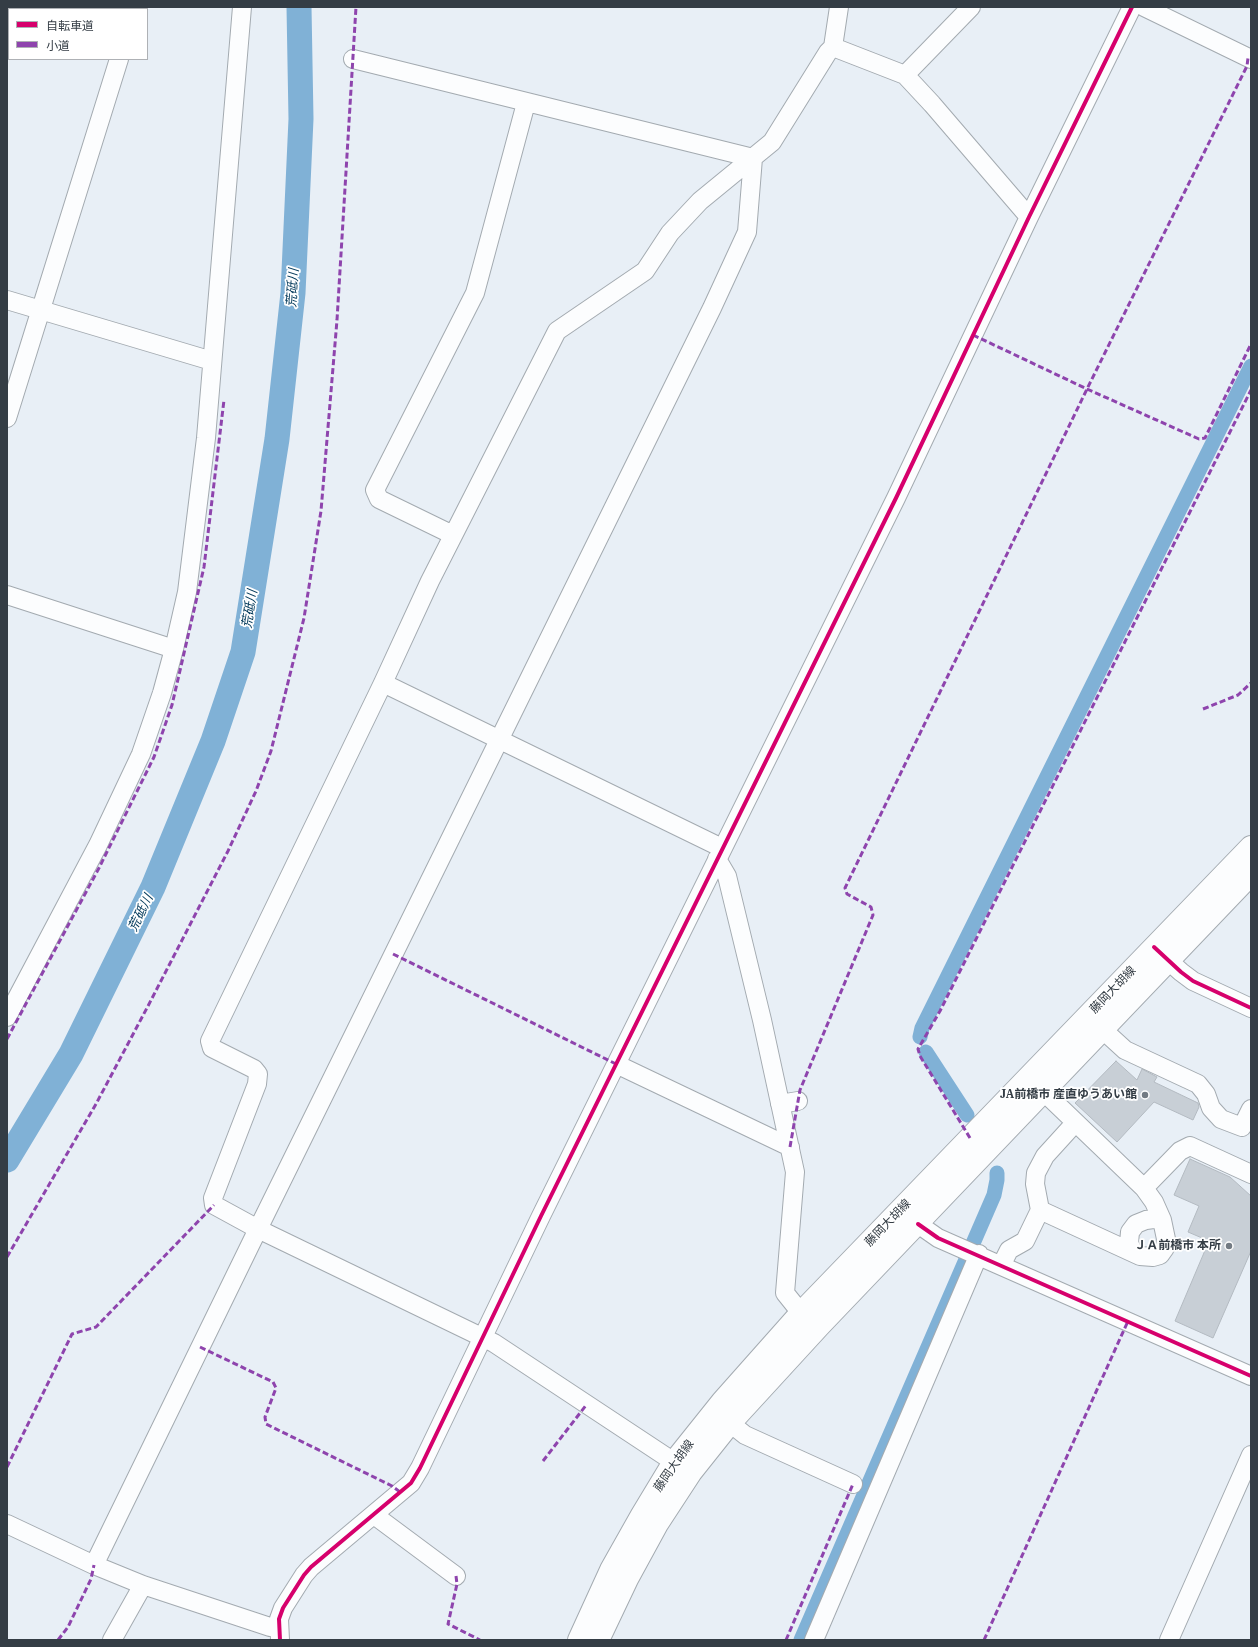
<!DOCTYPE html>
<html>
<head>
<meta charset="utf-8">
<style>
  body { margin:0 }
  #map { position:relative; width:1258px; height:1647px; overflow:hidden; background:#e8eff6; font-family:"IBM Plex Serif","Noto Sans JP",serif }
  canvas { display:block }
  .frame { position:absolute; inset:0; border:8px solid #343d45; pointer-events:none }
  .legend { position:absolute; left:8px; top:8px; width:140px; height:52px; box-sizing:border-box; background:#fff; border:1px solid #aeb1b5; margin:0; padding:5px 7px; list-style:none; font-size:12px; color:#343d45 }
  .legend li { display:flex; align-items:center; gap:8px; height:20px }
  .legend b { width:20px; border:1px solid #aeb1b5 }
</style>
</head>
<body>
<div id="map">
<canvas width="1258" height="1647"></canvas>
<div class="frame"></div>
<ul class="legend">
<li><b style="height:5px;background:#d6006c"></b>自転車道</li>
<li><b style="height:5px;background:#8e44ad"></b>小道</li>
</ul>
</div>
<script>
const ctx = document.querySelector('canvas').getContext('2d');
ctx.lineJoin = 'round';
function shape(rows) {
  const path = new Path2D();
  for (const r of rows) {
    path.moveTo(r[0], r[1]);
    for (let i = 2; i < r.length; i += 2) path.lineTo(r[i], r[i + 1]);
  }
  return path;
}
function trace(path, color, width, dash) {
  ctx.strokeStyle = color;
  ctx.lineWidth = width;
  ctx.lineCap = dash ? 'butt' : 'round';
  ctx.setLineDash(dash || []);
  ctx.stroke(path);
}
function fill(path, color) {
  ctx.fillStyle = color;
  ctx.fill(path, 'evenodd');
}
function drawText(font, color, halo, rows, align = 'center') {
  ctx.font = font + ' "IBM Plex Serif","Noto Sans JP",serif';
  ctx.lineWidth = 3.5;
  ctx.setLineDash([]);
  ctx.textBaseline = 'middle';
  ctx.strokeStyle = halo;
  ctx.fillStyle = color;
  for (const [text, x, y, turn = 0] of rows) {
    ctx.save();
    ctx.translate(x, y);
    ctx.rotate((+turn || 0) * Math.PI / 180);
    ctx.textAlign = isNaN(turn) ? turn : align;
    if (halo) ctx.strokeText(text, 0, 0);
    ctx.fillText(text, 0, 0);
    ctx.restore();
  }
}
trace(shape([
  [920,1037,922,1028,1251,366],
  [926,1052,967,1115],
  [801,1640,994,1195,997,1180,997,1173]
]), '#80b1d6', 15);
trace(shape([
  [7,1160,71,1054,153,887,213,741,243,652,277,439,293,293,301,119,299,7]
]), '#80b1d6', 25);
const building = shape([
  [1116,1061,1137,1080,1142,1069,1157,1077,1154,1082,1198,1103,1199,1107,1193,1120,1154,1102,1117,1142,1075,1103,1116,1061],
  [1190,1159,1230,1177,1251,1196,1251,1251,1213,1338,1175,1321,1209,1241,1188,1232,1199,1206,1174,1195,1190,1159]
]);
fill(building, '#c8cfd6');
trace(building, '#b3bac1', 1);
const minor = shape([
  [1144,7,1251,59],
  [135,9,135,7],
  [833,47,905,75,932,104,1029,217],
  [353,59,753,158],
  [905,75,971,7],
  [7,300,212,361],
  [7,418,119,59],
  [453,535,379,499,375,490,475,293,526,103],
  [7,595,174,649],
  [383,683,722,848],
  [717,859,727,876,762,1020,795,1172,785,1293,801,1313],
  [1159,952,1181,972,1193,981,1251,1008],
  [7,1017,98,845,141,754,162,693,174,649,187,592,206,438,242,7],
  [1102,1029,1125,1050,1198,1084,1206,1094,1211,1108,1221,1119,1242,1127,1251,1109],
  [616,1064,790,1147],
  [780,1104,798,1101],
  [1144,1188,1180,1151,1190,1146,1251,1174],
  [1040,1210,1140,1256,1153,1257,1160,1255,1165,1248,1166,1239,1162,1220,1154,1202,1144,1188,1043,1091],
  [918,1224,938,1238,1251,1376],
  [1133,1252,1129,1243,1130,1232,1136,1224,1146,1220,1161,1218],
  [1002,1264,1009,1250,1025,1241,1040,1210,1035,1184,1036,1173,1045,1156,1075,1123],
  [730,1423,745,1435,853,1484],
  [674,1462,494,1343,258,1229,214,1205,213,1198,257,1084,258,1074,254,1069,212,1048,210,1041,383,683,430,581,557,331,645,271,670,233,700,201,772,142,828,52,833,47,839,7],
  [374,1515,456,1576],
  [7,1524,94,1565,143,1585,270,1627,278,1626],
  [94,1565,258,1229,712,308,747,232,753,158],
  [112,1640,143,1585],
  [280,1640,279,1619,283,1608,304,1575,311,1567,411,1483,420,1468,541,1216,896,498,1029,217,1132,7],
  [814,1640,979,1254],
  [1169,1640,1251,1455]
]);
const major = shape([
  [579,1640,611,1570,642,1515,674,1462,722,1402,801,1313,1251,847],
  [598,1640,627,1579,657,1524,691,1472,730,1423,819,1326,1251,874]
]);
trace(minor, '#a3aab0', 20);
trace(major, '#a3aab0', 24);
trace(minor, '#fcfdfe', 18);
trace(major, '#fcfdfe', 22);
trace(shape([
  [973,335,1087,389,1199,439,1205,438,1251,344],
  [1203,709,1238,695,1251,683],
  [393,954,616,1064],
  [7,1039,99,868,154,757,172,705,204,567,224,400],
  [970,1138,920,1056,918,1049,940,1011,1251,390],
  [790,1147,800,1090,873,915,871,907,847,894,845,888,1087,389,1247,66,1248,58],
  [7,1257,96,1104,148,1006,228,851,256,791,271,751,304,618,321,511,337,320,356,7],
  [200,1347,273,1382,276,1388,265,1417,266,1424,392,1486,400,1492],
  [543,1461,587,1404],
  [7,1467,72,1334,96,1327,214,1205],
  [456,1576,457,1584,448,1624,480,1640],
  [58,1640,68,1627,91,1579,94,1565],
  [786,1640,853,1484],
  [984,1640,1128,1321]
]), '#8e44ad', 3, [6, 3]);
trace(shape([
  [1154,947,1181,972,1193,981,1251,1008],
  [918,1224,938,1238,1251,1376],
  [280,1640,279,1619,283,1608,304,1575,311,1567,411,1483,420,1468,541,1216,896,498,1029,217,1132,7]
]), '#d6006c', 4);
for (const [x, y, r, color] of [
  [1145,1095,4,"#737b83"],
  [1229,1246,4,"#737b83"]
]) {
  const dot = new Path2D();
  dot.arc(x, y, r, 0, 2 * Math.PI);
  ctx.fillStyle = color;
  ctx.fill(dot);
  trace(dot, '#fff', 1.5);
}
drawText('12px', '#343d45', '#fff', [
  ["藤岡大胡線",1113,990,-46],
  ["藤岡大胡線",888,1223,-46],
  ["藤岡大胡線",674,1466,-55]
]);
drawText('bold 12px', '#343d45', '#fff', [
  ["JA前橋市 産直ゆうあい館",1137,1095],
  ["ＪＡ前橋市 本所",1221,1246]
], 'right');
drawText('italic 13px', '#003859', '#fff', [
  ["荒砥川",293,288,-86],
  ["荒砥川",250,609,-81],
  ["荒砥川",141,913,-64]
]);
</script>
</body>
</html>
